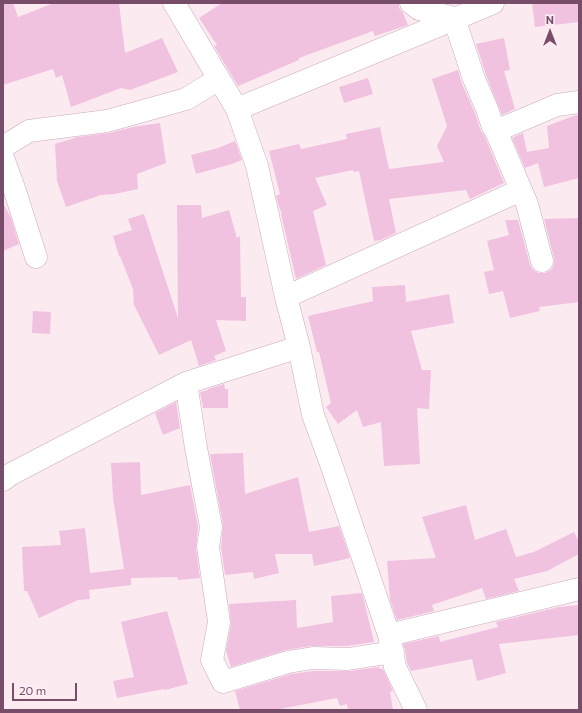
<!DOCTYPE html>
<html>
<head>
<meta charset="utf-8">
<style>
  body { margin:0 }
  #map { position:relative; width:582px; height:713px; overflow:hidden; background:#fceaf1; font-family:Commissioner,sans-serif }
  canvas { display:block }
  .frame { position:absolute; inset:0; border:4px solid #774d69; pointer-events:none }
  .north { position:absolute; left:530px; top:12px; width:40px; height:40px; -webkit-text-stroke:3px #fff0f6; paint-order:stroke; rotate:0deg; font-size:11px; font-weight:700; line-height:16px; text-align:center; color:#774d69 }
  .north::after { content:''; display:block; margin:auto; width:14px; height:18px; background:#774d69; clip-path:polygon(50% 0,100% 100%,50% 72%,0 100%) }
  .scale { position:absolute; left:12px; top:683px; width:65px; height:18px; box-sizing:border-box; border:2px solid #774d69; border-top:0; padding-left:5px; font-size:12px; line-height:14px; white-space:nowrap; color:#774d69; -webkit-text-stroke:3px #fff0f6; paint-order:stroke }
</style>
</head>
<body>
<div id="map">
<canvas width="582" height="713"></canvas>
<div class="frame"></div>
<div class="north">N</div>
<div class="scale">20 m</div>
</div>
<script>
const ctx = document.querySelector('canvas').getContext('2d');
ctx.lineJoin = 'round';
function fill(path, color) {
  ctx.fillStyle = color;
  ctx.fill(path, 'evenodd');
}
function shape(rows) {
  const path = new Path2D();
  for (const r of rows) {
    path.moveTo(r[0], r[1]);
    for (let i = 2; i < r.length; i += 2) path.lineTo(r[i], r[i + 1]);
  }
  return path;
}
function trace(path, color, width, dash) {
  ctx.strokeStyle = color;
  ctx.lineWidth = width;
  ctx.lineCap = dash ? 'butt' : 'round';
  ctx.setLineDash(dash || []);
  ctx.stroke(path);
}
fill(shape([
  [3,3,13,3,18,17,54,3,119,3,125,53,162,38,178,72,130,90,121,88,71,107,62,75,56,78,53,69,3,85],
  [222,3,399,3,399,8,403,13,408,25,375,36,373,31,299,58,299,60,238,86,214,46,217,45,199,18],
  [532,3,579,3,579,22,535,27],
  [504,38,510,70,504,71,515,109,502,115,486,75,476,44],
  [458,70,462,84,475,113,481,131,485,137,504,183,470,199,466,190,389,199,396,233,381,240,374,241,359,171,354,172,353,170,315,178,327,205,313,211,326,265,296,279,281,214,282,214,279,207,276,196,280,194,269,151,299,144,301,149,347,139,346,134,380,127,389,169,444,162,437,146,447,126,432,79],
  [368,78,373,94,344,103,339,87],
  [576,115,579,115,579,178,544,187,538,163,525,168,512,138,523,133,527,152,549,148,547,126],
  [160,123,166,163,137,174,138,189,115,194,101,195,66,207,57,181,55,144,78,137,109,133,133,127],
  [235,141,242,160,232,164,196,174,191,155,218,148],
  [3,203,11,218,19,244,3,251],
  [177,205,201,205,202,218,229,210,237,238,240,236,241,297,246,297,246,321,216,320,226,351,214,356,216,360,199,366,191,340,159,355,134,305,133,289,120,256,119,256,113,236,132,230,128,219,144,214,178,318],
  [579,218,579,302,539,307,540,311,510,318,503,291,489,294,484,272,494,270,487,241,509,235,505,220,518,220,530,265,533,270,538,273,545,273,551,270,554,265,554,258,544,219],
  [405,285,406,302,449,294,454,323,411,331,422,370,431,370,429,409,417,408,420,464,384,466,381,422,363,427,357,410,338,424,326,407,331,403,319,352,317,352,308,316,373,301,372,287],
  [33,311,51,312,50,334,32,333],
  [224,384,225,389,228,389,228,408,203,408,200,392,208,390,208,389],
  [176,402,180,428,163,435,155,413],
  [243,453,245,494,298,477,309,532,339,526,350,558,314,566,312,554,275,554,279,573,254,579,253,572,225,575,221,547,223,525,210,454],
  [140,462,141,495,190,485,198,527,196,549,200,578,178,580,177,577,131,578,131,585,89,590,90,599,78,600,39,618,27,591,24,591,22,547,61,545,59,531,85,528,90,573,124,569,113,498,111,463],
  [466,505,475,540,506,529,516,557,534,552,574,532,579,542,579,554,547,571,514,579,519,591,486,599,482,588,432,605,434,611,397,620,390,600,387,561,436,558,422,517],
  [362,593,364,601,374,642,347,646,311,646,286,650,231,667,226,651,231,624,229,604,261,602,296,600,297,628,333,622,331,596],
  [579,605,579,635,499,644,506,673,477,681,472,659,411,671,407,663,405,650,403,644,439,636,440,642,498,627,496,622,559,607],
  [167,611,188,684,165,690,164,689,117,698,113,681,134,677,121,622],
  [379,667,380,669,383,669,393,691,390,692,393,710,348,710,347,704,340,706,337,698,275,710,240,710,235,691,291,674,314,671,350,671]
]), '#f1c2df');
const street = shape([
  [174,3,219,79,237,109,257,166,286,297,299,347,313,415,330,461,389,635,395,667,416,710],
  [411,3,419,9,454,18,474,79,487,109,493,127,496,131,521,190,527,204,542,261],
  [237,109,493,3],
  [496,131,557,105,579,102],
  [3,147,29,131,107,121,186,99,219,79],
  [3,158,14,188,36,257],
  [286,297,521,190],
  [186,383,196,448,211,527,208,547,219,622,212,660,223,682,288,662,313,658,348,659,393,652],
  [3,480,11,474,186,383,299,347],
  [389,635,579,589]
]);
trace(street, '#caaabc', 23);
trace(street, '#fff', 22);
</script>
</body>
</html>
